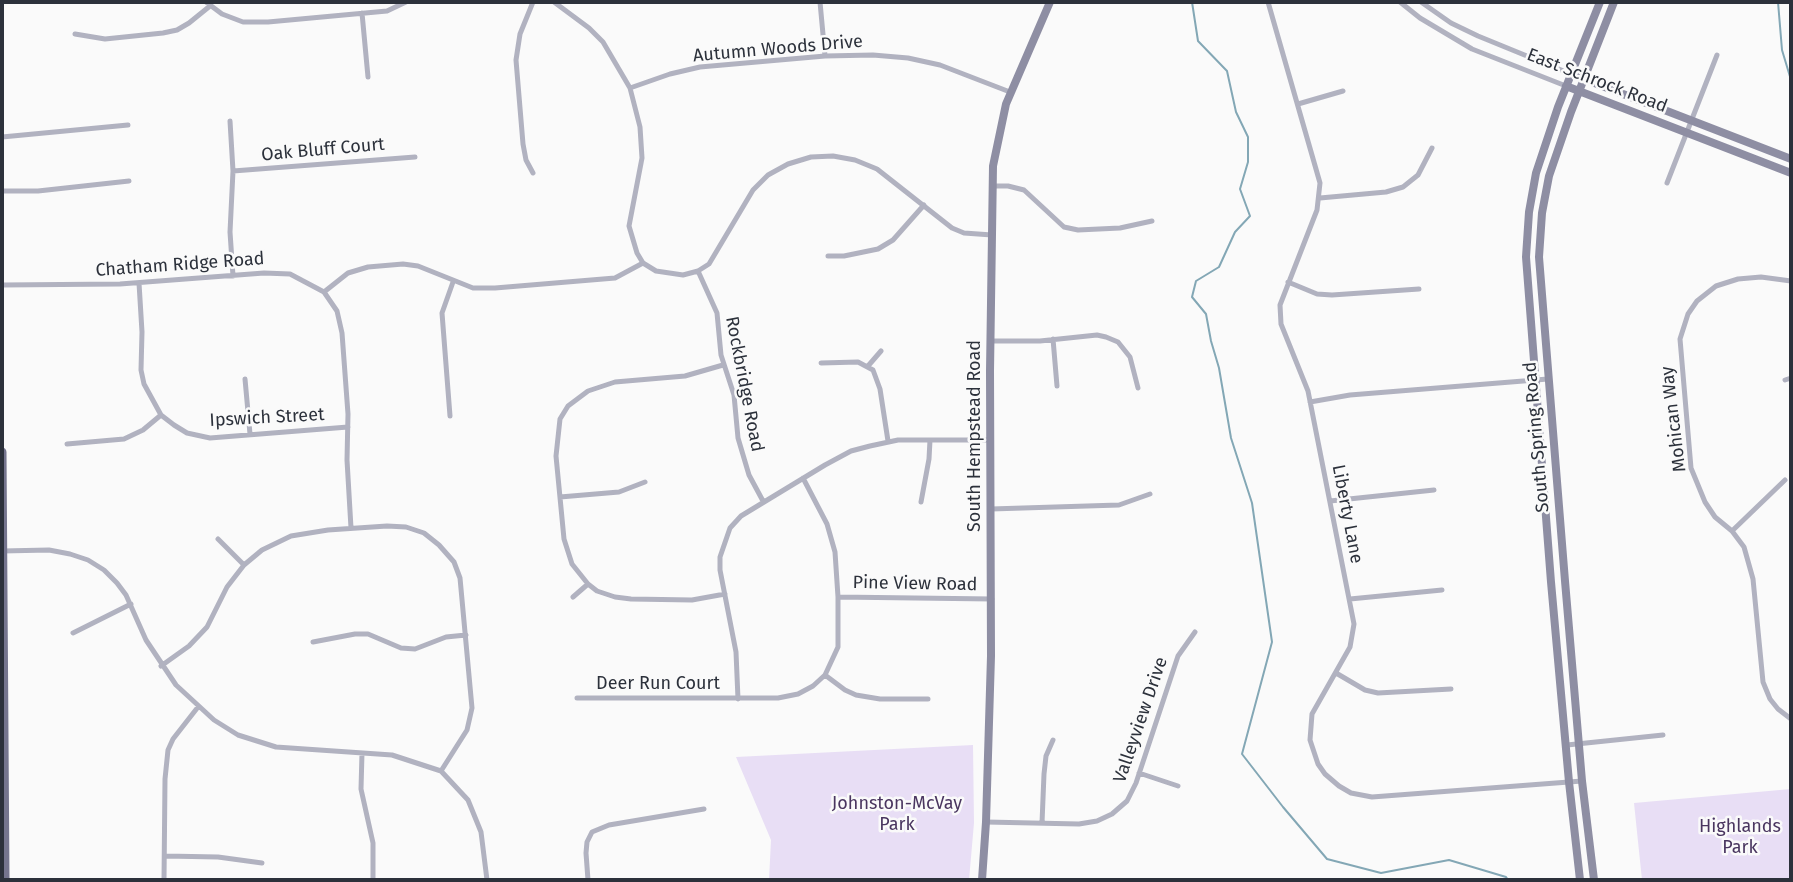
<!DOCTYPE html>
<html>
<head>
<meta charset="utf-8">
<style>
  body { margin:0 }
  #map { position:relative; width:1793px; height:882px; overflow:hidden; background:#fafafa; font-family:"Fira Sans",sans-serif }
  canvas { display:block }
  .frame { position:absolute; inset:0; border:4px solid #2c313b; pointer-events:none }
</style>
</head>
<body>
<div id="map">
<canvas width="1793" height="882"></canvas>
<div class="frame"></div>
</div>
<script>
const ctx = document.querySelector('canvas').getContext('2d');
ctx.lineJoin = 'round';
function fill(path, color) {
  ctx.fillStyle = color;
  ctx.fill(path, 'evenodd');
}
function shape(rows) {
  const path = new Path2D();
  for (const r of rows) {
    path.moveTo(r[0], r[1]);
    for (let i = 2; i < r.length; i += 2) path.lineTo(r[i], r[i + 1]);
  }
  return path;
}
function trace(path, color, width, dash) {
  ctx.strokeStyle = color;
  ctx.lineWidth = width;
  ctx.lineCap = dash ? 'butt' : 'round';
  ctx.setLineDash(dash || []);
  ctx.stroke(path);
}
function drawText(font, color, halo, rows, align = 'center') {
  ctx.font = font + ' "Fira Sans",sans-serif';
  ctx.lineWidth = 5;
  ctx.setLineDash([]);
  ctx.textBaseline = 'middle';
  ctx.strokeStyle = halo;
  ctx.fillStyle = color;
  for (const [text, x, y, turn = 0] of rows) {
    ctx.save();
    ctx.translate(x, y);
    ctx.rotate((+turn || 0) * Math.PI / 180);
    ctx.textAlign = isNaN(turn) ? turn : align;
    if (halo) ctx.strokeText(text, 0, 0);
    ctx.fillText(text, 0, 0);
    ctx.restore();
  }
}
fill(shape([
  [973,745,974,823,969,880,769,880,771,840,736,757],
  [1791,789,1791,880,1642,880,1634,803]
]), '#e8def5');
trace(shape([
  [1192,2,1198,41,1227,71,1236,112,1248,137,1248,162,1240,189,1250,216,1235,232,1219,267,1196,281,1192,297,1206,314,1211,341,1219,368,1231,438,1252,503,1272,642,1242,754,1283,807,1327,859,1381,873,1449,860,1506,877,1508,880],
  [1778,2,1782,50,1791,80]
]), '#83a7b5', 2);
trace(shape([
  [206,2,222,14,243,22,268,22,387,11,406,2],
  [533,2,520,34,516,60,523,144,526,160,533,173],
  [554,2,589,28,603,42,630,88,640,127,642,158,629,226,637,253,643,263,656,271,683,275,698,271,709,264,753,190,768,175,788,164,811,157,833,156,855,160,877,169,952,228,964,233,992,235],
  [820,2,825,56],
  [1268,2,1320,183,1317,210,1280,305,1281,324,1308,391,1354,624,1350,647,1312,714,1310,740,1318,764,1325,774,1339,786,1351,793,1372,797,1582,781],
  [1400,2,1420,18,1472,49,1566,86],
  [1421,2,1451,23,1478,36,1571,74],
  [362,13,368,77],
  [75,34,105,39,163,33,177,30,189,23,210,6],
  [630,88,670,74,700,67,825,56,873,55,908,58,940,65,1010,92],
  [1298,104,1343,91],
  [230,121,233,171,230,232,233,276],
  [2,137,128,125],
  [233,171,415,157],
  [1667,183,1717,55],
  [993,186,1008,186,1024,190,1064,227,1078,230,1120,228,1152,221],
  [2,191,38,191,129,181],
  [1320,198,1386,192,1403,187,1418,175,1432,148],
  [828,256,844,256,878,249,893,240,924,205],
  [698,271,717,313,721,355,734,395,738,438,749,475,763,501],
  [1791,281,1761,277,1738,279,1716,286,1697,301,1688,314,1680,339,1691,468,1705,502,1715,517,1732,531,1744,547,1753,579,1763,682,1770,699,1778,709,1791,719],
  [1288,282,1317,294,1332,295,1419,289],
  [139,283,142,332,141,370,144,384,161,415,174,425,187,433,210,438,348,427],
  [2,285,120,284,264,273,290,274,324,292,337,311,342,333,348,414,347,460,351,528],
  [324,292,348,273,368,267,403,264,418,266,473,288,495,288,615,278,643,263],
  [1053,339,1057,386],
  [990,341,1040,341,1097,335,1106,337,1118,342,1130,357,1138,388],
  [821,363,858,362,873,370,880,389,888,441],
  [723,365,685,376,615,382,588,391,568,406,560,419,556,456,564,539,572,564,588,584,597,591,615,597,631,599,692,600,725,594],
  [868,366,881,351],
  [245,379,250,434],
  [1785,380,1791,378],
  [1310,402,1350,395,1548,379],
  [450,416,442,313,453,282],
  [67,444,124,439,143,430,161,415],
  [560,497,619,492,645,482],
  [1330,501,1434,490],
  [921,502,929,459,930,440],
  [991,509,1119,505,1150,494],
  [1732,531,1785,480],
  [218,539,244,565],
  [2,551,49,550,70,554,88,560,104,570,117,583,126,595,146,640,176,685,214,720,238,735,276,747,392,755,441,771,468,800,481,832,487,880],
  [573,597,588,584],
  [838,597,992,599],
  [1350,599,1442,590],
  [73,633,131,604],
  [313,642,355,634,368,634,401,648,415,649,446,637,466,635],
  [161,666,189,646,207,627,227,587,244,565,262,550,291,536,328,530,387,526,406,527,424,533,439,545,454,562,460,578,472,708,467,730,441,771],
  [1336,673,1365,690,1378,693,1451,689],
  [825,675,845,690,856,695,880,699,928,699],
  [577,698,778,698,798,694,813,686,825,675,838,647,838,597,835,552,827,524,803,478],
  [738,699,736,652,720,570,720,557,730,528,741,516,825,465,851,451,870,446,898,440,990,440],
  [1567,745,1663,735],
  [362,753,361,789,373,843,373,880],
  [1139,773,1178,786],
  [986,822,1079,824,1097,821,1112,814,1127,801,1136,783,1178,656,1195,632],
  [1042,823,1044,774,1046,756,1053,740],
  [165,856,218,857,262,863],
  [164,880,165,779,168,750,173,739,198,707],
  [588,880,586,853,587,842,592,832,609,825,704,809]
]), '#b1b2c0', 5);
trace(shape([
  [1579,77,1791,159],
  [1566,86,1791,173],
  [982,880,986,822,991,656,990,371,993,166,1006,104,1050,2],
  [1580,880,1569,782,1551,582,1526,257,1529,212,1536,173,1558,107,1600,2],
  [1594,880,1582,781,1565,581,1539,257,1542,213,1549,176,1571,112,1614,2]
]), '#8e8ea3', 8);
trace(shape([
  [2,452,5,880]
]), '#75758e', 9);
drawText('18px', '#2c313b', '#fafafa', [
  ["Autumn Woods Drive",778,49,-5],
  ["East Schrock Road",1597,81,21],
  ["Oak Bluff Court",323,150,-5],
  ["Chatham Ridge Road",180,265,-4],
  ["Rockbridge Road",744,384,79],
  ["Ipswich Street",267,418,-3],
  ["Mohican Way",1674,419,-97],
  ["South Hempstead Road",975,436,-90],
  ["South Spring Road",1537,437,-95],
  ["Liberty Lane",1347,514,79],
  ["Pine View Road",915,584,1],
  ["Deer Run Court",658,684],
  ["Valleyview Drive",1141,720,-71]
]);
drawText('18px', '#4a3660', '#fafafa', [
  ["Johnston-McVay",897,804],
  ["Park",897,825],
  ["Highlands",1740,827],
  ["Park",1740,848]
]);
</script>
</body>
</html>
